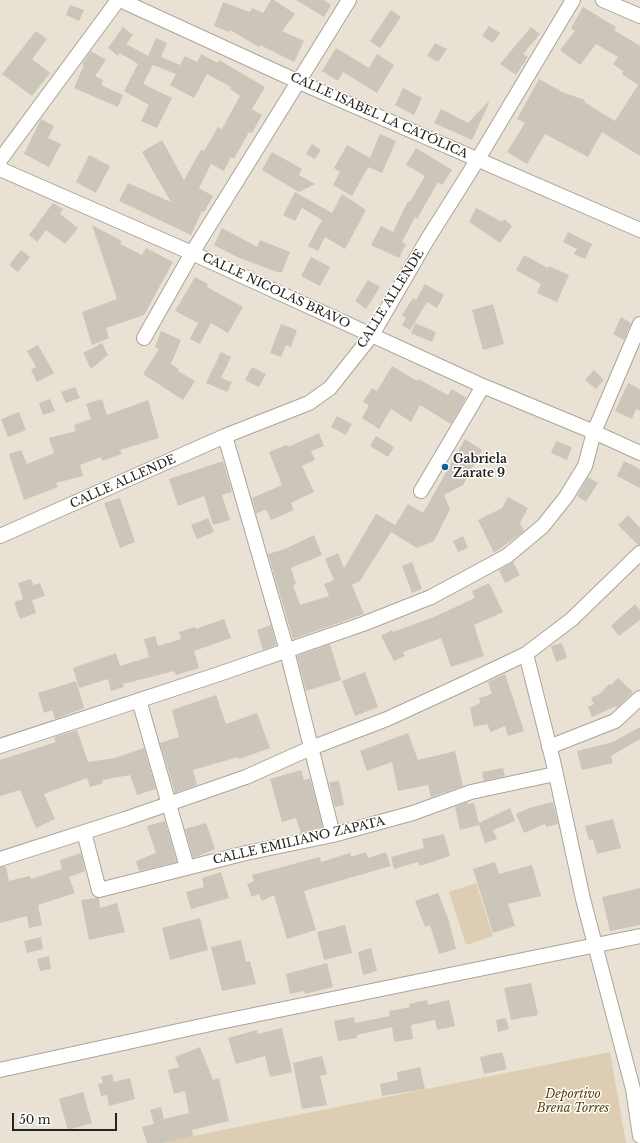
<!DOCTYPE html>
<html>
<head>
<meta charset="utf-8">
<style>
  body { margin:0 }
  #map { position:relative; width:640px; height:1143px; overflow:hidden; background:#e8e1d4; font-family:"Libre Baskerville",serif }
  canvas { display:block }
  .scale { position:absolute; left:12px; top:1113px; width:105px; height:18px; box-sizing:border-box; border:2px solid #25231e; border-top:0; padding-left:5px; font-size:12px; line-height:14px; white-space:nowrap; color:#25231e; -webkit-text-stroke:3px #fff; paint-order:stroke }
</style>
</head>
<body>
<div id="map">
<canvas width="640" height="1143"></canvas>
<div class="scale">50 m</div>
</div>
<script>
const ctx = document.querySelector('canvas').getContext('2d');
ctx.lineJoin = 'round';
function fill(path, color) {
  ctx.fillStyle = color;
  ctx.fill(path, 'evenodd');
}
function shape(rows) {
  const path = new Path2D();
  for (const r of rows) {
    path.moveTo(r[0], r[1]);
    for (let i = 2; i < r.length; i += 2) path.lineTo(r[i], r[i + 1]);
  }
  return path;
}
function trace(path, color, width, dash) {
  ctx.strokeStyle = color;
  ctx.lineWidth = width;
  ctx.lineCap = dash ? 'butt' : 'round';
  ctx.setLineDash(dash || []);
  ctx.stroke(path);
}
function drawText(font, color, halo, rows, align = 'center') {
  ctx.font = font + ' "Libre Baskerville",serif';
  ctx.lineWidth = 3;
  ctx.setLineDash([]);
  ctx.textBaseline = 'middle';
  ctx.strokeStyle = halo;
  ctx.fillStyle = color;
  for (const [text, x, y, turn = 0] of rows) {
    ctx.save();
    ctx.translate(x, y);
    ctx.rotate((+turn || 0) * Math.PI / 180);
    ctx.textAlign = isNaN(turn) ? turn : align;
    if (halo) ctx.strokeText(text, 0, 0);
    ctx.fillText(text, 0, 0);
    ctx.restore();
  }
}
fill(shape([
  [476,883,493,936,466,945,449,892],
  [610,1052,626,1143,158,1143]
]), '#ddceb3');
fill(shape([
  [271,0,274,0,295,14,282,31,304,41,294,62,260,45,259,47,230,30,229,32,214,26,223,2,250,12,252,8,263,13],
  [296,0,324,0,331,5,324,17],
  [70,5,84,10,79,21,66,15],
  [583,7,616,27,614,30,640,46,640,156,602,132,588,157,545,134,527,164,507,152,525,123,517,119,539,79,562,92,585,100,584,102,615,121,638,85,622,74,623,71,613,64,618,57,596,44,580,65,560,50,575,31,571,28],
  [391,10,401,17,380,48,370,41],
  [489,26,500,33,493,43,482,36],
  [123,27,133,35,126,44,148,56,156,38,167,43,161,57,180,65,185,56,197,62,201,54,218,63,219,60,265,87,252,109,262,115,252,133,249,132,234,159,231,157,224,171,211,164,199,188,213,196,204,212,202,211,191,235,119,201,128,183,171,202,142,152,162,140,184,180,201,150,204,151,218,127,222,129,240,96,230,89,231,87,207,74,194,98,170,85,176,74,153,65,143,84,172,98,157,128,141,121,149,105,124,91,138,64,120,53,118,56,108,48],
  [531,27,540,34,523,54,528,57,516,75,500,64],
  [36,31,47,39,32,59,50,73,32,96,2,74],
  [435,43,447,49,438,62,427,56],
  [336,48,369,68,377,54,394,65,377,93,343,72,338,81,322,71],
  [91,51,106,60,95,76,103,80,101,85,123,95,118,107,74,88,84,65,82,64],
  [403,88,422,98,414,115,395,105],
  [488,102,489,103,472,140,434,123,441,109,468,123],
  [41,119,54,126,48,138,61,144,49,167,24,154],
  [380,134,396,141,382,173,368,167,352,196,333,185,340,172,334,168,347,145,370,158],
  [312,144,321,150,315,159,306,154],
  [416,148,452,170,442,185,438,182,417,219,415,217,402,242,406,244,399,258,371,245,381,226,393,232,408,201,410,202,425,176,406,165],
  [272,152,302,169,299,175,315,184,299,192,262,170],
  [89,155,110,166,96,193,76,182],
  [295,192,332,213,342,194,366,210,345,249,325,237,318,251,308,246,322,220,302,208,295,221,283,215],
  [53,203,63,209,60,214,78,228,65,244,46,230,37,242,29,235],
  [476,208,502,222,504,219,512,226,500,243,469,222],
  [92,225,122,241,120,244,142,255,146,248,173,262,144,315,106,328,109,338,92,345,82,312,117,299],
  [222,228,257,247,260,240,290,252,282,272,277,272,237,257,214,245],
  [568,232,592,244,585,259,574,254,577,249,563,242],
  [21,250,30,257,18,272,9,265],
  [524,255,548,268,549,266,569,275,557,302,537,293,541,284,516,270],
  [311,257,330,267,320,286,301,276],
  [195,277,208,284,207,287,243,307,228,333,211,323,200,344,190,339,198,323,175,311],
  [368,280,380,287,366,309,355,301],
  [425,284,444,295,437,308,427,302,410,330,402,325,406,318,402,315,413,298,416,300],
  [493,304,504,344,483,350,472,310],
  [621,317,631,323,624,340,613,334],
  [415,323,436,332,432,342,411,333],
  [281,324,297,330,291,347,286,345,281,357,270,353],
  [161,331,181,340,171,364,179,369,178,371,195,381,183,400,143,374,159,349,155,347],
  [102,343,108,355,91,369,83,353],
  [38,345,54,373,37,382,31,370,36,367,27,351],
  [221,352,231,357,221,378,232,382,227,392,206,383],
  [392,366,417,381,418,379,448,395,452,389,466,398,451,424,420,405,411,422,391,409,379,429,362,418,369,405,363,402,372,388,377,391],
  [252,367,266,374,259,387,245,380],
  [594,370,604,380,596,389,585,380],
  [628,383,640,389,640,411,636,409,632,419,615,411],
  [75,387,80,398,66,403,61,392],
  [50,399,55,411,43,415,39,403],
  [102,399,107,415,148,400,159,438,120,450,122,454,102,461,101,457,80,465,83,476,56,483,58,487,24,500,9,454,21,450,27,464,54,453,49,438,76,431,74,425,91,419,86,404],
  [19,412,26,430,8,437,1,419],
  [337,416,352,424,346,435,331,427],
  [319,433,324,446,311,451,315,460,302,466,314,492,291,503,294,510,271,520,267,511,264,510,256,514,252,498,282,485,269,452,287,445,288,447],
  [376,436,394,447,388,457,370,446],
  [465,439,482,450,463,485,444,495,450,509,434,541,417,548,391,532,360,581,352,585,364,614,293,639,268,554,285,549,314,535,322,555,291,568,296,584,293,585,300,605,329,596,324,584,334,580,325,559,338,553,344,568,376,514,395,525,391,532,408,504,423,513],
  [556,441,572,447,567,460,551,453],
  [223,461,232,492,222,495,230,520,213,525,204,496,178,506,169,479],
  [624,461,640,469,640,488,617,476],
  [588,477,598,483,586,502,577,496],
  [508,497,528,508,520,523,524,531,494,553,478,520,502,508],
  [120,498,135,542,120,548,104,503],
  [628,515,640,528,640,545,638,545,618,525],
  [208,518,214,532,197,539,191,525],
  [463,536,468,548,458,552,453,541],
  [412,562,422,589,412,593,402,566],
  [513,562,520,575,505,583,499,570],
  [31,579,33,585,40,583,45,596,32,600,36,613,20,619,14,602,23,599,18,583],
  [489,583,503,612,474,625,484,656,451,667,441,638,403,652,405,656,394,661,381,636,392,630,393,632,434,617,475,598,472,591],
  [635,604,640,610,640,620,619,636,611,626],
  [224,619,231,638,194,651,199,668,176,675,174,671,123,684,124,687,111,691,108,679,79,688,73,668,116,653,120,666,149,657,144,639,155,636,158,646,181,639,179,632,195,627,196,629],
  [271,625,276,645,263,650,257,630],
  [562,643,567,658,556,662,551,646],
  [330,644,341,680,306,691,297,656],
  [365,672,378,707,355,716,342,681],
  [505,674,524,731,508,736,505,726,491,732,487,724,474,727,470,708,480,703,479,698,492,694,488,682],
  [618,678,633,692,617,708,616,706,592,717,588,707,594,704,591,698,601,693,609,684,611,685],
  [76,681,84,708,55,719,52,710,44,713,38,693],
  [216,695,226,724,257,713,270,748,239,759,238,757,193,770,197,785,175,793,160,743,179,737,172,710],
  [640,727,640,739,611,756,613,763,582,770,577,751,613,742],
  [77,730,88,762,115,758,144,748,156,789,137,795,130,775,102,780,103,783,90,787,87,778,44,794,55,819,36,828,20,790,0,796,0,760,56,742,54,737],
  [408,733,418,760,455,751,463,786,431,797,428,785,398,791,392,762,367,771,360,751],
  [503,768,505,776,484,781,482,772],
  [301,770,304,780,310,778,323,828,301,833,296,818,282,822,270,779],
  [339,781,344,805,335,807,329,782],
  [467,802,468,804,474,803,479,823,510,808,515,821,493,830,497,839,485,843,479,825,460,830,455,807],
  [553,802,558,824,546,827,545,824,524,833,516,814,529,808],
  [613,819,621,848,597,854,593,839,589,840,585,826],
  [165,821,177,862,139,871,136,861,156,853,147,826],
  [206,823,215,849,193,858,185,829],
  [444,834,450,856,420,866,418,862,394,869,391,857,424,848,422,839],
  [366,852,368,858,386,852,391,866,304,891,316,930,287,939,274,895,262,901,259,894,252,897,247,884,254,881,252,875,320,857,321,862,350,853,351,857],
  [81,853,85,871,69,877,75,893,38,905,42,925,29,928,27,916,0,923,0,867,6,866,9,881,30,876,31,879,62,869,60,860],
  [495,862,499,874,532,865,541,896,508,904,515,926,493,933,473,869],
  [221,872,229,898,191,909,186,892,204,887,202,878],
  [640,888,640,925,610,931,602,897],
  [438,893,448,918,456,949,439,954,430,925,425,927,415,901],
  [96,898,99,898,100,908,117,903,125,932,89,940,81,900],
  [200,918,208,950,170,960,162,928],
  [345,925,352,953,324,960,317,932],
  [41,937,43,949,27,953,24,941],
  [241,940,246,962,250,961,256,984,222,991,211,947],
  [371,948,377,971,363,975,358,952],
  [49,956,51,969,40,971,37,959],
  [327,963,333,987,305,994,304,991,290,994,286,974],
  [531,983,538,1015,511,1020,504,988],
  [427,1000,428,1005,449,1000,455,1026,437,1030,435,1020,411,1025,413,1039,394,1042,392,1027,357,1035,357,1038,338,1041,334,1021,354,1017,355,1023,390,1016,389,1011,410,1007,409,1004],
  [506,1018,509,1029,498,1032,496,1020],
  [282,1028,292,1072,270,1077,265,1056,236,1064,228,1038,257,1030,258,1034],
  [200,1047,213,1080,219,1078,229,1121,192,1130,193,1136,162,1143,147,1143,142,1127,154,1124,150,1110,161,1107,164,1119,189,1113,185,1091,174,1094,168,1070,179,1067,175,1057],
  [502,1052,507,1069,484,1074,480,1057],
  [322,1056,327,1074,320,1076,327,1105,302,1109,293,1063],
  [420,1067,425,1089,382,1096,380,1084,398,1080,397,1072],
  [112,1074,114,1082,130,1078,135,1099,109,1106,107,1095,101,1096,98,1084,103,1083,101,1077],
  [83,1092,92,1123,68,1130,59,1099]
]), '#ccc5b9');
const street = shape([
  [120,0,299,82,640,230],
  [603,0,640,16],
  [0,160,118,0],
  [0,169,192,253,483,386,594,432,640,453],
  [144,338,192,253,349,0],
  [225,436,287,651,333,835],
  [421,491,483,386],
  [0,536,225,436,309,403,330,388,372,335,427,240,478,159,573,0],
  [526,654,553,761,583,899,633,1089,640,1136],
  [139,700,187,867],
  [0,746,219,674,363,624,431,597,507,556,543,526,566,497,585,466,594,432,640,324],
  [549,747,615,721,640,698],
  [84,832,99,890,246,853,333,835,413,813,471,792,555,774],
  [0,859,125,819,246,777,311,748,387,719,461,685,526,654,572,619,640,553],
  [0,1070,215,1023,640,936]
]);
trace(street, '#aba498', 16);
trace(street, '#fff', 14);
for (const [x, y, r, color] of [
  [445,467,4,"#136093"]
]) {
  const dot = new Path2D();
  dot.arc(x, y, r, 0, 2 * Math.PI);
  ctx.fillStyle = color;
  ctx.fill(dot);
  trace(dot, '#fff', 1.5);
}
drawText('12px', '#25231e', '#fff', [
  ["CALLE ISABEL LA CATÓLICA",379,116,24],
  ["CALLE NICOLÁS BRAVO",276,291,25],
  ["CALLE ALLENDE",391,299,-58],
  ["CALLE ALLENDE",123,482,-24],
  ["CALLE EMILIANO ZAPATA",299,841,-13]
]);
drawText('bold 12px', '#25231e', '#fff', [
  ["Gabriela",453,460],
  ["Zarate 9",453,474]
], 'left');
drawText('italic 12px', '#5a4207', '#fff', [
  ["Deportivo",573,1095],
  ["Brena Torres",573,1109]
]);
</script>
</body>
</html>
